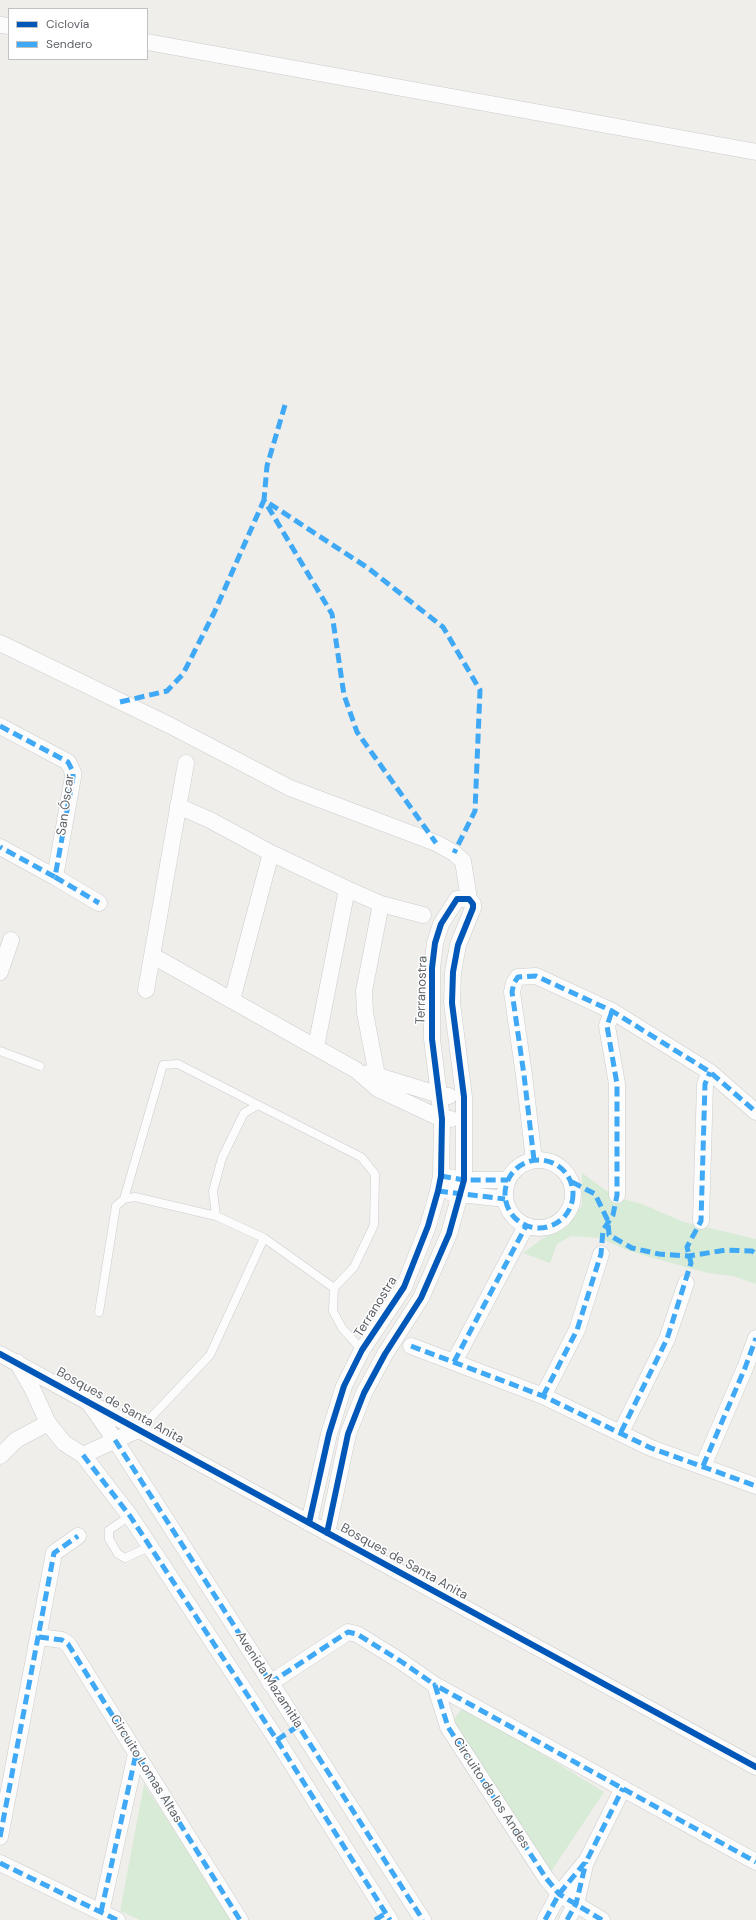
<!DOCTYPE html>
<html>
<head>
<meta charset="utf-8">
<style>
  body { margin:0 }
  #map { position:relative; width:756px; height:1920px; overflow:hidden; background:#efeeea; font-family:"DM Sans",sans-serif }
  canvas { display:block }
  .legend { position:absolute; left:8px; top:8px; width:140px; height:52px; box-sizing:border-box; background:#fff; border:1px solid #bfc1c3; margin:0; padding:5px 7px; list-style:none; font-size:12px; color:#5f6368 }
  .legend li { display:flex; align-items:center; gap:8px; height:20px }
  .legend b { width:20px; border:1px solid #bfc1c3 }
</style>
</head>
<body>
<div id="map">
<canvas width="756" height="1920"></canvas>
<ul class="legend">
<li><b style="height:5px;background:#0057b8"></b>Ciclovía</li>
<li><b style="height:5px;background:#3fa9f5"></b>Sendero</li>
</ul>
</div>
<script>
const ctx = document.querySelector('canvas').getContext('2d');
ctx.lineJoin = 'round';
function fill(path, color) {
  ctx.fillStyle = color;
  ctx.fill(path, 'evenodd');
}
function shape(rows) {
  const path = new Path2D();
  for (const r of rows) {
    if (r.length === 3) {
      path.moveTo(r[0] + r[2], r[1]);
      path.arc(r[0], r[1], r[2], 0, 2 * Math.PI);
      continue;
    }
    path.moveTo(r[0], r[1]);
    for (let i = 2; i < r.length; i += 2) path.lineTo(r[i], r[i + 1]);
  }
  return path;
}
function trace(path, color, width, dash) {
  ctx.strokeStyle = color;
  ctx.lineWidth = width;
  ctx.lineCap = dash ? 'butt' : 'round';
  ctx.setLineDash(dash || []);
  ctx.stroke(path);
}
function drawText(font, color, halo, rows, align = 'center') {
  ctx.font = font + ' "DM Sans",sans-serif';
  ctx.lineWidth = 3;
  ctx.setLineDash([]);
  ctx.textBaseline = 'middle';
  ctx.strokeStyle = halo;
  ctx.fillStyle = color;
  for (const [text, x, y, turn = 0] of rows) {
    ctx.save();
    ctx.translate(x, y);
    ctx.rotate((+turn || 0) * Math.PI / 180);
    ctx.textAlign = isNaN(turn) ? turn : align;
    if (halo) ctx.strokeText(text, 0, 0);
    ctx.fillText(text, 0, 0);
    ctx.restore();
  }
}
fill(shape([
  [582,1173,615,1197,642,1204,684,1222,756,1239,756,1284,733,1276,708,1273,653,1258,627,1250,600,1238,571,1236,557,1244,550,1263,523,1253,546,1236,567,1227,582,1205],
  [464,1706,604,1792,550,1873,452,1722],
  [144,1784,233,1920,140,1920,120,1911]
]), '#d8ebd6');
const service = shape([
  [0,1051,40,1066],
  [124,1199,163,1065,178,1064,258,1105],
  [334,1288,264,1238,216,1216,213,1191,222,1158,244,1113,258,1105,361,1157,375,1174,374,1225,354,1267,334,1288,333,1311,342,1328,362,1350],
  [99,1312,116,1206,124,1199,135,1197,216,1216],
  [140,1429,210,1355,264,1238],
  [130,1516,109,1530,109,1539,118,1554,125,1558,149,1547]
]);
const minor = shape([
  [0,25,9,26],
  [147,42,756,152],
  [0,643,171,726,290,788,436,843,454,853,463,861,469,899],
  [0,726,68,762,73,772,73,777,55,877,0,847],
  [178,806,210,820,271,853,347,889,381,904,423,915],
  [55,877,99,903],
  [153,956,356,1070,378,1089,442,1119,451,1119],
  [0,972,11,940],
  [146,990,186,763],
  [232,1000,271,853],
  [612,1011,607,1026,617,1084,617,1195],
  [316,1047,347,889],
  [368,1073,440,1095,449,1096],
  [378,1089,377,1075,365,1013,364,991,381,904],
  [539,1194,34],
  [534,1160,524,1075,512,992,514,983,518,977,536,976,612,1011,710,1072,756,1112],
  [441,1176,464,1180,508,1180],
  [451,1193,505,1199],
  [701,1221,705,1084,710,1072],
  [411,1346,543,1396,651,1448,756,1486],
  [0,1354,756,1767],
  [17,1362,32,1388,48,1423,64,1443,83,1455,130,1516,277,1740,390,1920],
  [454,1362,526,1226],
  [543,1396,577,1330,601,1254],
  [89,1403,115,1440,423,1920],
  [621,1432,667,1339,686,1283],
  [83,1455,140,1429],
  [0,1456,16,1440,48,1423],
  [703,1466,745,1368,756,1338],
  [309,1523,329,1434,344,1386,362,1350,404,1287,428,1226,438,1191,441,1176,442,1119,432,1039,432,968,435,943,441,924,457,899,469,899,473,904,473,908,458,945,453,972,452,1003,464,1097,464,1180,449,1234,421,1298,385,1354,364,1393,348,1434,327,1533],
  [39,1637,62,1640,68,1644,240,1920],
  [270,1683,348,1632,357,1634,402,1662,435,1685],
  [0,1837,54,1553,78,1536],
  [0,1863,117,1920],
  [101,1912,136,1754],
  [545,1920,559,1894,587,1860,623,1788],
  [567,1920,576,1904,585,1865],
  [602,1920,559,1894,546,1878,448,1727,435,1685,756,1862]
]);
trace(service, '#cbcccc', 9);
trace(minor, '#cbcccc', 17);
trace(service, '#fdfcfc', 8);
trace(minor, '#fdfcfc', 16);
trace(shape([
  [285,405,267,466,264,500,332,614,344,695,357,732,436,843],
  [120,702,167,691,183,674,214,613,264,500,368,568,443,627,480,690,475,811,454,853],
  [0,726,68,762,73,772,73,777,55,877,0,847],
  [55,877,99,903],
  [539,1194,34],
  [534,1160,524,1075,512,992,514,983,518,977,536,976,612,1011,710,1072,756,1112],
  [441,1176,464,1180,508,1180],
  [572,1182,595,1194,608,1221,609,1235,632,1248,659,1254,689,1256,726,1250,752,1251,756,1254],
  [438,1191,505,1199],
  [411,1346,543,1396,651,1448,756,1486],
  [454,1362,526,1226],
  [543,1396,577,1330,601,1254,603,1230,613,1215,617,1195,617,1084,607,1026,612,1011],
  [621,1432,667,1339,691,1263,687,1247,701,1221,705,1084,710,1072],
  [115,1440,423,1920],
  [83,1455,130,1516,277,1740,390,1920],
  [703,1466,745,1368,756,1338],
  [39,1637,62,1640,68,1644,240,1920],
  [270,1683,348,1632,357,1634,402,1662,435,1685],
  [277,1740,298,1726],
  [0,1837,54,1553,78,1536],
  [0,1863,117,1920],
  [101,1912,136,1754],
  [375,1920,386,1913],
  [545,1920,559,1894,587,1860,623,1788],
  [567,1920,576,1904,586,1862],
  [602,1920,559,1894,546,1878,448,1727,435,1685,756,1862]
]), '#3fa9f5', 5, [10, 5]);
trace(shape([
  [0,1354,756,1767],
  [309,1523,329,1434,344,1386,362,1350,404,1287,428,1226,438,1191,441,1176,442,1119,432,1039,432,968,435,943,441,924,457,899,469,899,473,904,473,908,458,945,453,972,452,1003,464,1097,464,1180,449,1234,421,1298,385,1354,364,1393,348,1434,327,1533]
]), '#0057b8', 6);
drawText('13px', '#5f6368', '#fff', [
  ["San Óscar",66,805,-82],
  ["Terranostra",422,990,-88],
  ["Terranostra",376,1307,-58],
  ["Bosques de Santa Anita",120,1406,29],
  ["Bosques de Santa Anita",404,1562,29],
  ["Avenida Mazamitla",269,1680,57],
  ["Circuito Lomas Altas",146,1769,58],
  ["Circuito de los Andes",491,1793,57]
]);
</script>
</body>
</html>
